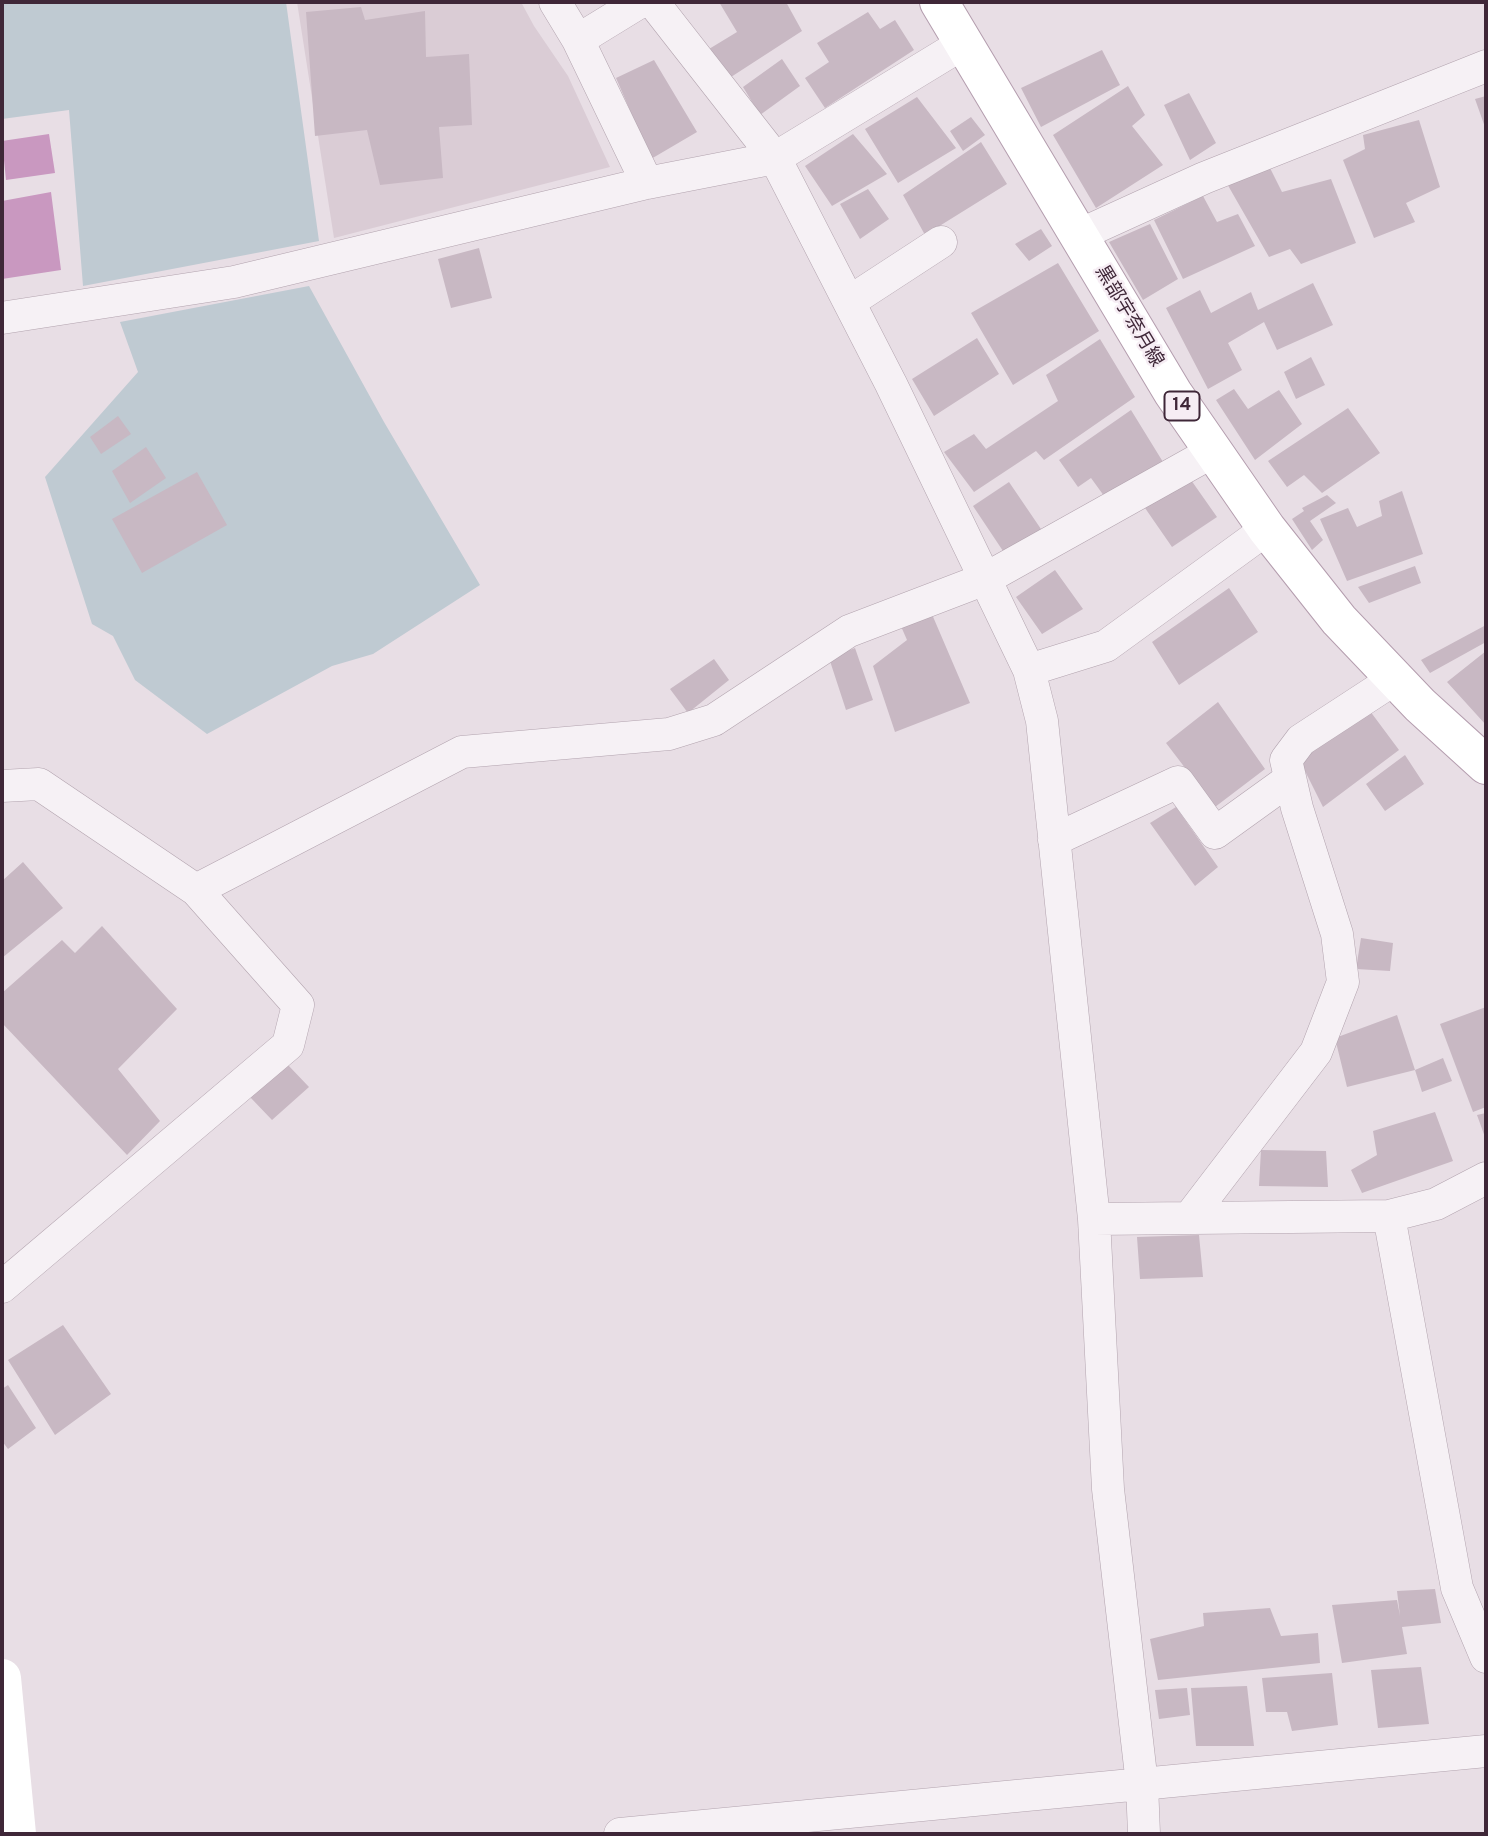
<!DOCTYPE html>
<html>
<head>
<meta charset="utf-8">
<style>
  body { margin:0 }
  #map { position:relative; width:1488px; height:1836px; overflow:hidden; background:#e8dee5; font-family:Overpass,sans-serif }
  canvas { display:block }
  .frame { position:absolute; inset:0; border:4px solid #3f2738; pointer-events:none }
</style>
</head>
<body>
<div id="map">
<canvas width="1488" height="1836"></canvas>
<div class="frame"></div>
</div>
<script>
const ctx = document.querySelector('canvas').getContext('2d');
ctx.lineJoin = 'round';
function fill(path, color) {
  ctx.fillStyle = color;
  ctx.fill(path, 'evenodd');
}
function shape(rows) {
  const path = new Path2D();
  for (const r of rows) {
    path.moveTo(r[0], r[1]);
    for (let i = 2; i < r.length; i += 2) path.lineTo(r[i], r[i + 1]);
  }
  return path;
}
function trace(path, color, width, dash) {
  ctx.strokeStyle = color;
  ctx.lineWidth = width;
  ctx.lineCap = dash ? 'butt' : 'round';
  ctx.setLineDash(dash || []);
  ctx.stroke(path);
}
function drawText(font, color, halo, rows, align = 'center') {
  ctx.font = font + ' Overpass,"Noto Sans JP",sans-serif';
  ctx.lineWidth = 5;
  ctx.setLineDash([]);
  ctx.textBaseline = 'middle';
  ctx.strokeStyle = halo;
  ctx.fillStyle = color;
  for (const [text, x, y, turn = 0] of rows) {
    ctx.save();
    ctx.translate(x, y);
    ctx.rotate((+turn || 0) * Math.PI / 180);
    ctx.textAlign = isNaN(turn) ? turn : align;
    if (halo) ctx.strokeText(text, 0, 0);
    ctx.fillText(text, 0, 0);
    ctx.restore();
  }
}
fill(shape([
  [297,2,521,2,534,26,568,76,610,167,334,238]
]), '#daccd5');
fill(shape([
  [2,2,286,2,319,241,83,286,69,110,2,119],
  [309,286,384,422,480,585,373,654,332,666,207,734,135,680,113,636,92,624,45,477,138,372,120,322]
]), '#bfcad2');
fill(shape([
  [49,134,55,173,6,180,2,141],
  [51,192,61,270,2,279,2,201]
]), '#c998c0');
fill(shape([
  [719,2,786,2,802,31,731,77,709,49,737,32],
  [361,7,365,20,425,11,426,57,469,54,472,125,439,127,443,178,380,185,367,130,315,136,306,12],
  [868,12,880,29,895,20,914,50,825,108,805,78,829,62,817,43],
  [1102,50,1120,85,1041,127,1021,88],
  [782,59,800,86,760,115,743,87],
  [654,60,697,132,651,159,616,78],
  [1128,86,1145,115,1132,126,1163,165,1096,208,1053,135],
  [1189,93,1216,143,1190,160,1164,105],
  [1486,96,1486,130,1475,99],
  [917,97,956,148,898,183,865,129],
  [971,117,985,135,963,151,950,131],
  [1419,120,1440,187,1406,203,1415,222,1374,238,1343,160,1365,149,1363,135],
  [853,134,887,174,832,206,805,166],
  [981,142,1007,184,925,235,903,195],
  [1268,164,1282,192,1331,179,1356,243,1301,264,1290,249,1269,257,1226,182],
  [868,189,889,219,860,239,840,204],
  [1203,196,1217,222,1238,214,1255,246,1183,279,1154,220],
  [1150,224,1178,279,1143,300,1109,242],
  [1041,229,1052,246,1029,261,1015,244],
  [479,248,492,298,451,308,438,259],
  [1058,263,1099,331,1013,385,971,313],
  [1313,283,1333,325,1277,350,1264,322,1228,343,1242,370,1208,389,1166,308,1200,290,1211,313,1251,292,1258,310],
  [977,338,999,374,934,416,912,379],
  [1100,339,1135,397,1044,460,1036,451,974,492,944,452,974,434,986,449,1058,401,1046,375],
  [1311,357,1325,385,1296,399,1284,372],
  [1234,389,1248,409,1279,390,1302,424,1255,460,1216,400],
  [1348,408,1380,453,1322,493,1304,475,1287,487,1268,461],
  [1131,410,1163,462,1107,500,1091,478,1078,487,1059,460],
  [118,416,131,434,101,454,90,437],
  [146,447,166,478,130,503,112,471],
  [197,472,227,525,142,573,112,519],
  [1191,480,1217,517,1172,547,1145,508],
  [1009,482,1043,532,1009,560,973,506],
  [1402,491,1423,554,1347,581,1320,519,1348,508,1357,527,1382,516,1379,501],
  [1327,495,1336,503,1310,521,1323,540,1312,550,1292,519,1304,511,1302,508],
  [1415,566,1421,583,1369,603,1358,587],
  [1055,570,1083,609,1042,634,1016,597],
  [1229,588,1258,632,1179,685,1152,642],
  [931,612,970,703,895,732,873,666,907,640,900,624],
  [1486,625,1486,642,1430,673,1421,660],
  [855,648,873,700,846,710,829,658],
  [1486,651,1486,725,1447,682],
  [714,659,729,680,688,713,670,689],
  [1218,702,1265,769,1215,807,1166,743],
  [1370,711,1399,750,1323,807,1299,759],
  [1405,755,1424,784,1385,811,1366,784],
  [1176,807,1218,867,1195,886,1150,823],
  [23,862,63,908,2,958,2,881],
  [102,926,177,1009,118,1069,160,1121,127,1155,2,1023,2,993,62,940,75,953],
  [1361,938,1393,943,1390,971,1356,969],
  [1486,1007,1486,1107,1473,1112,1440,1024],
  [1397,1015,1415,1070,1347,1087,1335,1038],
  [1443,1058,1452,1081,1422,1092,1415,1070],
  [288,1065,309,1087,272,1120,250,1097],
  [1435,1112,1453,1161,1362,1193,1351,1170,1377,1155,1373,1131],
  [1486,1113,1486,1140,1477,1115],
  [1261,1150,1326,1151,1328,1187,1259,1186],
  [1199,1235,1203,1277,1140,1279,1137,1237],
  [63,1325,111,1394,55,1435,8,1360],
  [8,1385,36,1428,8,1449,2,1441,2,1389],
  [1435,1589,1441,1623,1402,1627,1407,1654,1342,1663,1332,1605,1397,1600,1400,1616,1397,1591],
  [1270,1608,1281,1636,1318,1633,1320,1663,1158,1680,1150,1639,1204,1626,1203,1613],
  [1421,1667,1429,1724,1378,1728,1371,1670],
  [1332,1673,1338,1725,1292,1731,1287,1712,1266,1712,1262,1678],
  [1247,1686,1254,1746,1196,1746,1191,1688],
  [1187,1688,1190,1715,1159,1719,1155,1690]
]), '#c8b8c3');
const street = shape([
  [555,2,578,40],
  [640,2,578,40,647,183],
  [653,2,775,158,891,384,1029,670,1042,721,1094,1219,1108,1489,1142,1784,1144,1834],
  [1079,235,1204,178,1486,66],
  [849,302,941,242],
  [2,318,234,282,647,183,775,158,964,43],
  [1029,670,1106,646,1267,529],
  [2,786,39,784,196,890,462,752,669,734,714,720,849,631,985,579,1214,451],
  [1054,840,1178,782,1215,833,1290,779],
  [1389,1216,1436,1204,1486,1178],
  [1189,1218,1316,1052,1343,982,1337,934,1297,808,1286,760,1301,740,1396,678],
  [1094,1219,1389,1216,1457,1588,1486,1657],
  [2,1287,288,1045,298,1005,196,890],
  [620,1834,1486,1751]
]);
const primary = shape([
  [939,2,1173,393,1267,529,1339,620,1420,705,1486,765]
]);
trace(street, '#b2a3ae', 33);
trace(primary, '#b49dae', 40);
trace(street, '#f6f1f5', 32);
trace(shape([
  [2,1678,17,1834]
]), '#fff', 38);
trace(primary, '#fff', 38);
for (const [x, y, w] of [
  [1182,406,35]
]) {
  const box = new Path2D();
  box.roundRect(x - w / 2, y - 14.5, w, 29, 5);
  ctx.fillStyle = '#f6edf4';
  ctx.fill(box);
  trace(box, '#3f2738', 2);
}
drawText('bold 18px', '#3f2738', null, [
  ["14",1182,406]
]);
drawText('19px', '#3f2738', '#f6edf4', [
  ["黒部宇奈月線",1128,317,59]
]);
</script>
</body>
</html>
